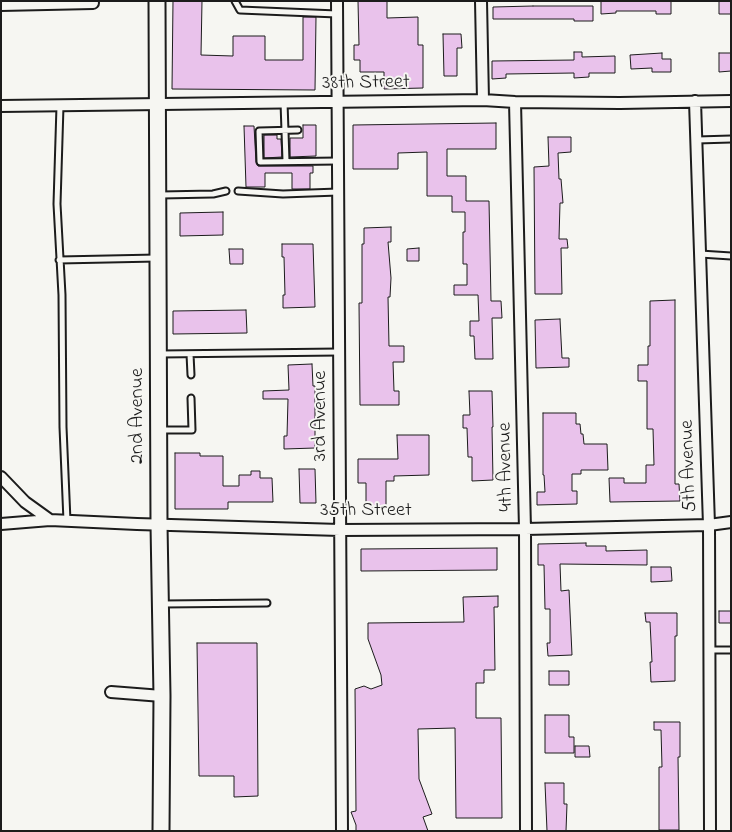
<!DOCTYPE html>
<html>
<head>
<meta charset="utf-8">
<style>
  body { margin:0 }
  #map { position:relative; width:732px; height:832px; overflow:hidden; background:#f6f6f2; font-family:"Indie Flower",sans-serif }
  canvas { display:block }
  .frame { position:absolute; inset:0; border:2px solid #1c1c1c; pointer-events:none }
</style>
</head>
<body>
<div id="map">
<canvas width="732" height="832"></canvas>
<div class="frame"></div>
</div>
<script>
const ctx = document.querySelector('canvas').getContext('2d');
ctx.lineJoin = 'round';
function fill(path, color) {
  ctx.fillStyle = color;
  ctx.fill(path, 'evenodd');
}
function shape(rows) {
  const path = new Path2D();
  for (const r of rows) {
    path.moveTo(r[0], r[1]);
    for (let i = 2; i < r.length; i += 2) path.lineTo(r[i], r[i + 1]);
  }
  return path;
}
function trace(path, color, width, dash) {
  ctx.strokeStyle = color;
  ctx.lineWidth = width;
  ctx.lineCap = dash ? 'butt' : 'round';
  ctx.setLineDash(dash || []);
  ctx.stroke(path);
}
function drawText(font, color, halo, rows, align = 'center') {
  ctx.font = font + ' "Indie Flower",sans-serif';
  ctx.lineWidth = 4;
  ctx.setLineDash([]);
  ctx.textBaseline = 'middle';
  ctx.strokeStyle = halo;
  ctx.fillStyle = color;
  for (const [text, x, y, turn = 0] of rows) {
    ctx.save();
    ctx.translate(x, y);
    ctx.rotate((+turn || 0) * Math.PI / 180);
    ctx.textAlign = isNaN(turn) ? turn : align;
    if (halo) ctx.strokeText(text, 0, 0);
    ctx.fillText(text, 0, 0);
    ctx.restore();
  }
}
const building = shape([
  [173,1,202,1,201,55,233,56,233,36,265,36,265,60,303,60,303,17,316,17,315,90,172,89,173,1],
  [358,1,387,1,387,18,418,17,418,45,423,45,423,88,384,89,384,72,360,72,360,60,354,60,354,45,359,45,358,1],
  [601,1,671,1,671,14,656,14,656,11,616,11,616,13,601,14,601,1],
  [719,1,731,1,731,14,719,14,719,1],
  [533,6,593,6,593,21,574,21,574,19,493,19,493,7,533,6],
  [443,34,461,34,462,48,457,48,457,76,444,76,443,34],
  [574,52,582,52,582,57,615,56,615,73,589,73,589,77,574,78,574,73,506,74,506,78,492,79,492,61,574,60,574,52],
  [662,53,662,59,671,59,671,72,652,72,652,68,631,69,630,55,662,53],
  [719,53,731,53,731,71,719,72,719,53],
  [496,123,496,149,447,149,447,176,466,176,466,201,489,201,491,301,501,301,502,318,492,318,493,359,475,359,474,336,470,336,470,321,479,321,478,295,454,295,454,285,467,285,467,264,463,264,463,232,465,232,465,212,452,212,452,196,427,196,427,152,398,153,398,169,353,169,353,125,496,123],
  [303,125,316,125,316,156,290,157,290,138,303,138,303,125],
  [244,126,254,126,256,162,258,166,313,166,313,173,310,173,310,189,292,189,292,173,265,173,265,187,246,187,244,126],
  [264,135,277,135,277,139,281,139,282,157,264,158,264,135],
  [548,137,571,137,571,152,558,153,559,179,561,179,563,203,560,203,559,239,567,239,568,248,561,248,562,294,535,294,534,167,549,166,548,137],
  [223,212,223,235,180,236,180,213,223,212],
  [391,227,391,242,388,242,391,278,390,297,388,297,389,346,404,346,404,362,393,362,394,391,399,391,399,405,360,405,359,303,362,303,362,244,364,244,364,228,391,227],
  [282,244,313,244,315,307,283,308,283,295,285,295,284,257,282,257,282,244],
  [419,248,419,261,407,261,407,249,419,248],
  [229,249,243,249,243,264,230,264,229,249],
  [675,300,675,484,679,484,680,501,610,502,609,478,624,478,624,483,646,483,646,465,654,465,653,429,647,429,647,381,638,381,638,365,648,365,648,346,650,346,650,301,675,300],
  [246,310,247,333,173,334,173,311,246,310],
  [560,319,562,358,569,358,569,367,536,368,535,320,560,319],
  [312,364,313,386,315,386,315,448,284,449,284,436,287,436,288,399,263,399,263,391,289,390,288,365,312,364],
  [469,391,492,391,493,427,492,427,493,480,472,481,472,457,468,457,467,428,463,428,463,415,470,415,469,391],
  [543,413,576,413,576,424,580,424,581,434,583,434,584,444,607,444,608,470,581,470,581,474,572,474,572,491,577,491,577,504,537,505,537,492,545,492,544,475,543,475,543,413],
  [397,435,429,435,429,475,394,476,394,481,386,481,386,507,366,507,366,483,358,483,358,459,398,459,397,435],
  [175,453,200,453,200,456,223,456,223,486,239,486,239,475,251,475,251,471,260,471,260,478,272,478,273,502,228,502,228,509,175,509,175,453],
  [299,469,315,469,316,503,300,503,299,469],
  [586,543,586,546,606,546,606,551,647,550,647,565,560,564,561,591,569,590,572,655,548,656,547,643,550,643,550,609,545,609,544,565,538,565,538,544,586,543],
  [497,548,497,570,361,571,361,549,497,548],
  [651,567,671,567,672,581,651,582,651,567],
  [498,596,498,607,494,607,495,670,484,670,484,683,476,683,476,718,501,718,502,818,456,818,455,728,418,729,419,779,432,814,423,817,428,831,356,831,356,825,351,812,356,811,355,689,364,686,371,689,382,685,381,675,368,639,368,623,464,622,463,597,498,596],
  [719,611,731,611,731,623,719,623,719,611],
  [645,613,677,613,677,636,675,636,675,681,651,682,650,662,652,662,650,622,646,622,645,613],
  [197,643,257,643,258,796,234,797,234,776,199,776,197,643],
  [549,671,569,671,569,685,549,685,549,671],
  [545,715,569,715,569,737,574,737,574,753,545,753,545,715],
  [654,722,680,722,680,757,678,757,679,830,659,830,659,767,662,767,661,730,654,730,654,722],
  [575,746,589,746,590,757,575,757,575,746],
  [545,783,564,783,564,804,567,804,566,831,547,831,545,783]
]);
fill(building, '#e9c2eb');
trace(building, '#1c1c1c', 1);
const lane = shape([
  [235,1,240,10,337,14],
  [284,102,286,161],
  [60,106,57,204,62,295,63,427,67,521],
  [298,130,259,131,260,162,338,161],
  [697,140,731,139],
  [238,191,283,194,338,192],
  [161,195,213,194,226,191],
  [700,254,731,256],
  [59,260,157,258],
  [161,354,339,352],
  [190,354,191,375],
  [159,430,192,430,191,398],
  [163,604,267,603],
  [710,650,731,650]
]);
const street = shape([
  [337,1,342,831],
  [481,1,483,100],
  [1,5,93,3],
  [695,101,709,525,710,831],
  [515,102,525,529,526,831],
  [1,106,483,100,515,102,620,103,731,101],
  [1,477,25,502,50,520],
  [1,524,50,520,137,524,340,530,525,529,709,525,731,522],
  [111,692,162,696]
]);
const secondary = shape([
  [157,1,159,525,162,696,161,831]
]);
trace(lane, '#1c1c1c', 9);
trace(street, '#1c1c1c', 14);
trace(secondary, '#1c1c1c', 19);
trace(lane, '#f6f6f2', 5);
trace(street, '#f6f6f2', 10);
trace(secondary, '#f6f6f2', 15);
drawText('20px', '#1c1c1c', '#f6f6f2', [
  ["38th Street",366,84,-1],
  ["2nd Avenue",139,416,-90],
  ["3rd Avenue",322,416,-90],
  ["5th Avenue",690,466,-92],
  ["4th Avenue",507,467,-91],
  ["35th Street",366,512]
]);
</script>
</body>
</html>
